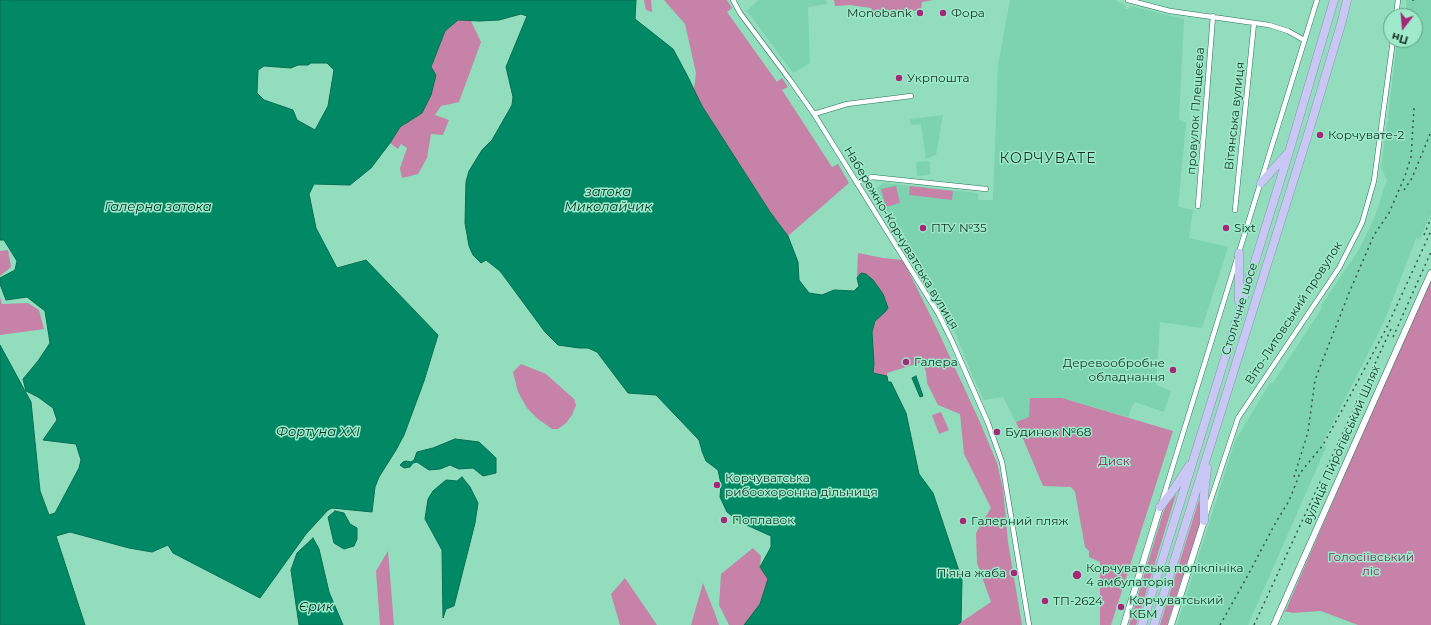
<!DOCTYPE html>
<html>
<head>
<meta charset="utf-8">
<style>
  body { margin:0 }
  #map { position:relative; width:1431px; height:625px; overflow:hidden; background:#91ddbd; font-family:Montserrat,sans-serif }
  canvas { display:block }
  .north { position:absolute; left:1383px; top:8px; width:40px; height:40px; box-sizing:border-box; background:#9eeaca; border:1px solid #66a089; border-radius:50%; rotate:196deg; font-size:11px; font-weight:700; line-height:16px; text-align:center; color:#133227 }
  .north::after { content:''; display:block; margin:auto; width:14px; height:18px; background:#a62879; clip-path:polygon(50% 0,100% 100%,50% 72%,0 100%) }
</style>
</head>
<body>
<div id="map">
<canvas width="1431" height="625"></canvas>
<div class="north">Пн</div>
</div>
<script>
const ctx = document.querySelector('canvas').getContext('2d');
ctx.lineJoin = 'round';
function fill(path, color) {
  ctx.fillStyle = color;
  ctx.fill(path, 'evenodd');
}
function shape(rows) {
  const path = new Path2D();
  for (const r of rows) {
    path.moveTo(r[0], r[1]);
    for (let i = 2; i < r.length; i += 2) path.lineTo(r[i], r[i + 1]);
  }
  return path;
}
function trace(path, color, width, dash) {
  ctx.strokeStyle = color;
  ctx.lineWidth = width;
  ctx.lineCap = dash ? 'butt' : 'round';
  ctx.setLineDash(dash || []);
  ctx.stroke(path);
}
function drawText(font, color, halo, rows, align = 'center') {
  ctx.font = font + ' Montserrat,sans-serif';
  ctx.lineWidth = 3;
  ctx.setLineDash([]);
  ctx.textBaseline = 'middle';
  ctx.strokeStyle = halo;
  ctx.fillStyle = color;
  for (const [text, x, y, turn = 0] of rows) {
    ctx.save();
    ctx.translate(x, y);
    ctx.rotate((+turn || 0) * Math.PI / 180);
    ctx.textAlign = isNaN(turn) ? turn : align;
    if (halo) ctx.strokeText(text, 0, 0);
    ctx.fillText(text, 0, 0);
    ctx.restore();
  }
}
fill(shape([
  [758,0,826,0,827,4,808,7,810,63,793,73,747,11],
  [1010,0,1115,0,1125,5,1126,9,1128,9,1131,6,1184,19,1179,119,1186,123,1178,207,1193,210,1189,238,1228,247,1202,328,1160,322,1156,385,1171,391,1164,412,1135,402,1131,408,1128,417,1062,398,1033,418,1016,422,1003,397,984,400,973,377,949,317,873,192,883,183,978,193,978,200,993,200,998,65],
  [1406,0,1431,0,1431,214,1420,239,1416,238,1386,317,1375,340,1322,444,1326,447,1248,625,1177,625,1235,441,1270,383,1273,383,1322,308,1321,306,1358,251,1374,219,1387,180,1381,168,1387,123,1389,120,1388,117,1397,40,1415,40,1415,16,1400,16,1401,8,1406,9],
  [943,115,936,155,926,159,921,124,911,125,910,119],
  [929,161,930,163,930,175,917,176,916,162]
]), '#7dd2b0');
fill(shape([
  [644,0,651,0,652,12,646,10],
  [664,0,727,0,732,8,727,12,777,82,782,78,788,87,782,90,832,167,838,164,849,183,788,236,770,212,702,106,694,89,696,73,685,24],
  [834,0,933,0,922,2,921,10,876,16,871,8,850,5,835,6],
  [458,20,471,21,481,42,459,102,441,106,435,115,449,120,443,135,431,134,427,158,418,174,402,178,400,168,407,148,401,144,398,149,390,143,400,127,422,113,431,67,445,31],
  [896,186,900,203,886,207,881,189],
  [910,186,953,191,952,200,909,195],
  [8,250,11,267,0,276,0,251],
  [858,253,883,258,903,260,937,329,979,420,997,463,1003,489,1008,542,1022,625,957,625,991,602,977,563,976,533,991,508,964,454,960,414,938,405,927,383,926,372,922,362,887,373,887,376,873,374,874,364,872,332,875,321,857,288,859,286,857,278],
  [1431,275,1431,625,1358,625,1321,611,1292,613,1290,612,1285,612],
  [0,297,2,304,28,303,39,310,44,329,0,335],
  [521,364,546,374,574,399,576,405,572,415,566,423,558,429,552,429,538,419,527,408,518,392,513,372],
  [1030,398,1062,398,1173,431,1111,625,1100,625,1100,562,1089,557,1089,551,1085,547,1075,492,1071,487,1043,486,1016,422,1029,417],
  [941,412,949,430,939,434,932,415],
  [1176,494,1136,625,1129,625,1163,513,1167,505],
  [1199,500,1201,514,1200,523,1167,625,1160,625],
  [753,548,761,556,760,567,782,577,757,625,729,625,719,605,721,574],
  [388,551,394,625,380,625,376,571],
  [625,578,657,625,620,625,611,594],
  [703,583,714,611,719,625,691,625]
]), '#c782a8');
const water = shape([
  [0,0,636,0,635,19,673,49,687,75,702,106,770,212,788,236,798,262,799,280,809,293,822,295,834,290,854,291,859,286,857,278,861,273,866,274,873,280,883,294,888,308,885,312,875,321,872,332,874,364,873,373,887,376,888,382,891,382,906,413,919,474,933,493,962,580,961,622,957,625,744,625,760,604,768,579,760,567,771,547,771,536,740,522,727,512,720,497,721,484,718,470,706,461,702,451,699,440,656,395,628,393,597,352,588,348,579,348,558,345,545,332,500,271,486,260,481,263,473,255,469,246,465,223,466,182,469,171,482,150,492,140,512,105,513,97,506,67,527,16,521,14,499,20,480,21,458,20,445,31,431,67,436,75,431,95,422,113,400,127,390,143,371,168,350,185,314,184,309,194,316,228,337,268,366,260,438,335,424,381,404,435,396,450,379,477,375,487,372,512,332,508,328,510,306,534,260,598,173,553,168,545,152,552,129,548,70,532,56,536,85,625,0,625,0,345,31,402,40,491,49,515,55,513,79,468,81,460,76,444,43,440,57,420,53,408,38,397,26,391,23,379,38,361,50,343,45,311,27,297,6,300,0,284,0,278,15,270,17,261,4,240,0,240,0,0],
  [311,63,327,63,334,70,328,106,315,130,297,120,293,110,264,100,257,93,258,70,264,66,291,68,298,65,308,65,311,63],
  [916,376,923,396,920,397,912,378,916,376],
  [455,439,479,442,496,458,496,473,483,476,473,468,459,469,450,465,440,469,429,470,417,462,413,463,410,467,404,468,400,465,403,462,406,461,411,462,414,460,417,452,433,448,455,439],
  [462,477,470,487,478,503,475,523,454,606,446,609,443,618,442,550,425,519,428,499,433,491,446,480,457,481,462,477],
  [335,511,344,513,350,524,357,528,357,539,354,546,344,549,334,543,328,517,335,511],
  [313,538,319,549,329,592,343,625,299,625,291,570,297,553,313,538]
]);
fill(water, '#018965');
trace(water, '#066f52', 1);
const street = shape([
  [733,0,740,13,790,80,814,114,938,313,952,341,988,423,1002,462,1029,625],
  [1128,0,1170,11,1269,25,1288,31,1304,40],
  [1396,16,1398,0],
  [814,114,847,104,911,96],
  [857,182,872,177,986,189],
  [1198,206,1213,16],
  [1235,210,1254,23],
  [1162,501,1317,0],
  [1206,514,1238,418,1339,268,1362,223,1374,181,1393,40]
]);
const secondary = shape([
  [1124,625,1160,507],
  [1171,625,1204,521],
  [1274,625,1431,273]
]);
const highway = shape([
  [1261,183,1287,154],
  [1239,253,1239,301],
  [1160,507,1174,489,1189,466],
  [1204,521,1204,495,1207,468],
  [1142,625,1289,152,1334,0],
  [1154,625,1309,131,1342,21,1347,0]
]);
trace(street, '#247257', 5.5);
trace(secondary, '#247257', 7);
trace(highway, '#8994ad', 9);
trace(street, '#fff', 4.5);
trace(secondary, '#fff', 6);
trace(highway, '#c9c8f5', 8);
trace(shape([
  [1412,0,1414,0],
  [1404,190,1412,178,1431,132],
  [1424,235,1431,218],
  [1393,337,1431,252],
  [1294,477,1308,432,1315,380,1349,293,1374,235,1389,213,1405,176,1411,157,1414,108],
  [1220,625,1248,575,1276,522,1289,501,1300,473,1323,445,1352,392,1386,329,1431,231],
  [1254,625,1391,329]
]), '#305a4a', 1.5, [2, 4]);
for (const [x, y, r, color] of [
  [920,13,4,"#a62879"],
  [943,13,4,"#a62879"],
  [899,78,4,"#a62879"],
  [1320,135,4,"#a62879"],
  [923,228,4,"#a62879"],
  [1226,228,4,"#a62879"],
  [906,362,4,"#a62879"],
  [1173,370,4,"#a62879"],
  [997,432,4,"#a62879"],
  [717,485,4,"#a62879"],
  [724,520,4,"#a62879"],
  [963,521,4,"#a62879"],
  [1014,573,4,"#a62879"],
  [1077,575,5,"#a62879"],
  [1045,601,4,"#a62879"],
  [1121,607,4,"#a62879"]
]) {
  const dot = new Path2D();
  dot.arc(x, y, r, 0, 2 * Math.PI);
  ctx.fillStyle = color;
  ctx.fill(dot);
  trace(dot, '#9eeaca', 1.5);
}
drawText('12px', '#133227', '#9eeaca', [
  ["Monobank",912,13,"right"],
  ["Фора",951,13],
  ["Укрпошта",907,78],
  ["Корчувате-2",1328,135],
  ["ПТУ №35",931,228],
  ["Sixt",1234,228],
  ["Галера",914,362],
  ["Деревообробне",1165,363,"right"],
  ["обладнання",1165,377,"right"],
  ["Будинок №68",1005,432],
  ["Корчуватська",725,478],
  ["рибоохоронна дільниця",725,492],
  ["Поплавок",732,520],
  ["Галерний пляж",971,521],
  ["Корчуватська поліклініка",1086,568],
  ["4 амбулаторія",1086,582],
  ["П'яна жаба",1006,573,"right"],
  ["Корчуватський",1129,600],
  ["КБМ",1129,614],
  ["ТП-2624",1053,601]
], 'left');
drawText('12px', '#133227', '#9eeaca', [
  ["провулок Плещеєва",1196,111,-86],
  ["Вітянська вулиця",1235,116,-84],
  ["Набережно-Корчуватська вулиця",901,238,59],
  ["Столичне шосе",1240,309,-73],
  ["Віто-Литовський провулок",1294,313,-57],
  ["вулиця Пирогівський Шлях",1342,445,-66]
]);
drawText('12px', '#872663', '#9eeaca', [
  ["Диск",1114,461],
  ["Голосіївський",1371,557],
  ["ліс",1371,571]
]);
drawText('italic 13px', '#013323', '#9eeaca', [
  ["затока",608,192],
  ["Миколайчик",608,207],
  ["Галерна затока",158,207],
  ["Фортуна XXI",318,432],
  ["Єрик",316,607]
]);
ctx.letterSpacing = '1px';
drawText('14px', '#133227', '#9eeaca', [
  ["КОРЧУВАТЕ",1048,159]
]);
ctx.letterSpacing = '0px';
</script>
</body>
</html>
